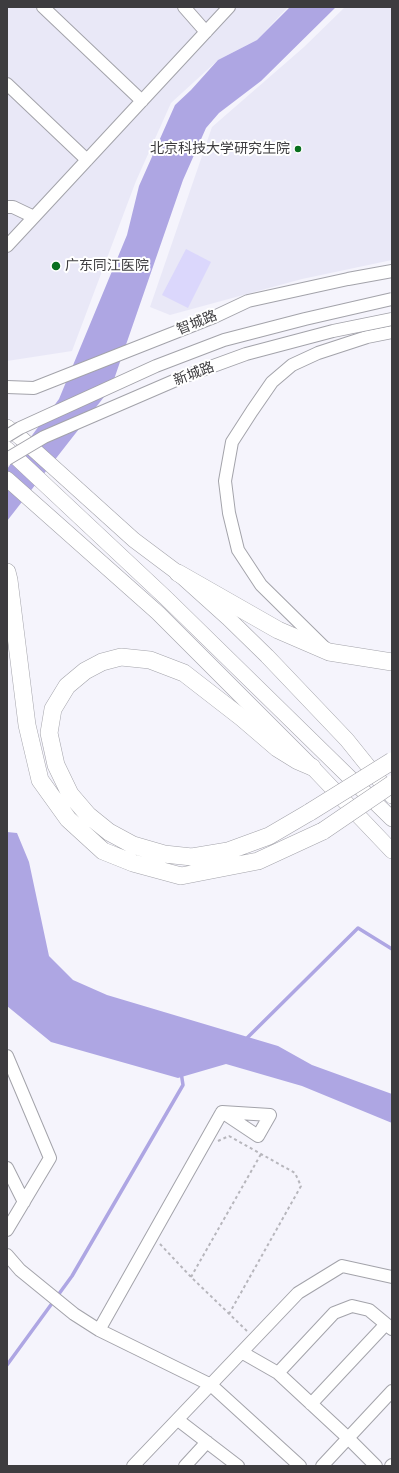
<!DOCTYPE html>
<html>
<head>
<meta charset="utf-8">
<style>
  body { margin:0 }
  #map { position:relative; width:399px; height:1473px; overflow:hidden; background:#f5f4fc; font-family:Merriweather,serif }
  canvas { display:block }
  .frame { position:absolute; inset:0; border:8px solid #3d3c3f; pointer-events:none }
</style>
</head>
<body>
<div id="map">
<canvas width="399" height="1473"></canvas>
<div class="frame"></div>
</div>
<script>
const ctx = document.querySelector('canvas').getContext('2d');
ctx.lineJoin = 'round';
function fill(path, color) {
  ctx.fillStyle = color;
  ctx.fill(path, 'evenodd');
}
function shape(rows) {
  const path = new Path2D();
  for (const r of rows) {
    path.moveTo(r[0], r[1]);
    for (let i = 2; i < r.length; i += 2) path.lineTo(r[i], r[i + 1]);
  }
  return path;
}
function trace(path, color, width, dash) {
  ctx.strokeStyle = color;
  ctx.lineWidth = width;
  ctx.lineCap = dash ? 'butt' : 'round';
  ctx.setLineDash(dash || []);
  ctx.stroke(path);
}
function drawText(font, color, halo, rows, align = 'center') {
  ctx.font = font + ' Merriweather,"Noto Sans SC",serif';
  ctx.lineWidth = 4;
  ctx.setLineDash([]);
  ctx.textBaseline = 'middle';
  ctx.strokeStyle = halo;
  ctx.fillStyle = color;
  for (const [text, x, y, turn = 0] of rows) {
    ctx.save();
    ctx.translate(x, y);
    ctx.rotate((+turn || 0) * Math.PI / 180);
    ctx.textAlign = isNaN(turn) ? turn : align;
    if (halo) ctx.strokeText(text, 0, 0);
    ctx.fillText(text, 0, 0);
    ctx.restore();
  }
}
fill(shape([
  [7,7,288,7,257,40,218,60,171,103,136,181,72,351,7,361],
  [345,7,392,7,392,260,302,279,170,315,150,307,212,127,304,47]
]), '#e9e8f7');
fill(shape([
  [186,249,211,262,188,308,162,295]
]), '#dbd7fc');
fill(shape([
  [290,7,336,7,261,81,219,113,206,128,183,180,111,388,7,521,7,469,59,399,127,235,139,186,175,105,191,90,218,60,257,40],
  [7,832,17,833,29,862,49,956,73,980,107,995,278,1046,312,1065,392,1094,392,1123,302,1086,226,1064,178,1078,51,1042,7,1006]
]), '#aea6e3');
trace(shape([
  [245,1040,358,928,392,949],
  [7,1365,72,1276,183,1085,181,1072]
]), '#aea6e3', 3.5);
const minor = shape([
  [43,7,142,101],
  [184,7,206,32],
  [7,84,87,160],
  [7,207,13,207,34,217,229,7],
  [7,246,34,217],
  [7,387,34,388,214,317,248,301,348,279,392,271],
  [324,647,261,585,238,550,229,513,225,481,232,442,252,411,272,382,292,365,318,353,367,337,392,332],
  [7,1056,50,1158,7,1230],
  [7,1168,24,1202],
  [7,1255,20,1270,74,1314,99,1330,211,1385,300,1466],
  [99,1330,222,1112,258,1136,270,1115,222,1112],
  [243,1353,278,1373,347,1437,376,1466],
  [278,1373,334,1313,352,1306,369,1310,392,1329],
  [311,1404,386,1324],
  [178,1420,238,1466],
  [133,1466,298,1293,342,1266,392,1277],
  [185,1466,207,1442],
  [322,1466,392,1391],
  [391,1466,392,1465]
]);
const major = shape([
  [7,427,21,438,134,540,178,573,228,618,267,656,347,740,392,796],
  [7,449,166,598,392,819],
  [7,479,158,613,312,767,392,851]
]);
const highway = shape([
  [7,572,9,580,27,725,40,780,68,819,103,851,133,863,181,876,258,861,323,831],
  [178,573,278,630,329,652,392,662],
  [310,812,269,836,228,851,192,857,164,854,133,845,109,832,88,815,70,794,56,765,49,733,53,709,67,686,85,671,102,662,121,657,150,660,184,673,242,718,277,748,298,761,312,767]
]);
trace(minor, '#a3a3aa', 14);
trace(major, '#a3a3aa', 16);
trace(highway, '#a3a3aa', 18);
trace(shape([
  [218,1141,229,1136,295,1173,301,1186,229,1314],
  [160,1244,191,1277,247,1331],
  [191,1277,261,1154]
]), '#b7b6bc', 2, [3, 3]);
trace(minor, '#fff', 12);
trace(major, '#fff', 15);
trace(highway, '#fff', 17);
const minorBridge = shape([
  [7,436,20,428,156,366,224,340,305,319,392,299],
  [7,459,44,437,183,377,246,354,333,331,392,319]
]);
const highwayBridge = shape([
  [310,812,392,761],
  [323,831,392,784]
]);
trace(minorBridge, '#a3a3aa', 14, []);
trace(highwayBridge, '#a3a3aa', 18, []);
trace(minorBridge, '#fff', 12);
trace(highwayBridge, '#fff', 17);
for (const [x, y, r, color] of [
  [298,149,4,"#086f1e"],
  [56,266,5,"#086f1e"]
]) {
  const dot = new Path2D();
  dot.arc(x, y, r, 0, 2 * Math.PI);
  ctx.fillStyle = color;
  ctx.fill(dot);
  trace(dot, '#fff', 1.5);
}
drawText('14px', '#3d3c3f', '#fff', [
  ["北京科技大学研究生院",290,149],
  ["广东同江医院",65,266,"left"]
], 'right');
drawText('14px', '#3d3c3f', '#fff', [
  ["智城路",197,323,-22],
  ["新城路",194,374,-21]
]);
</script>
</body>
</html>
